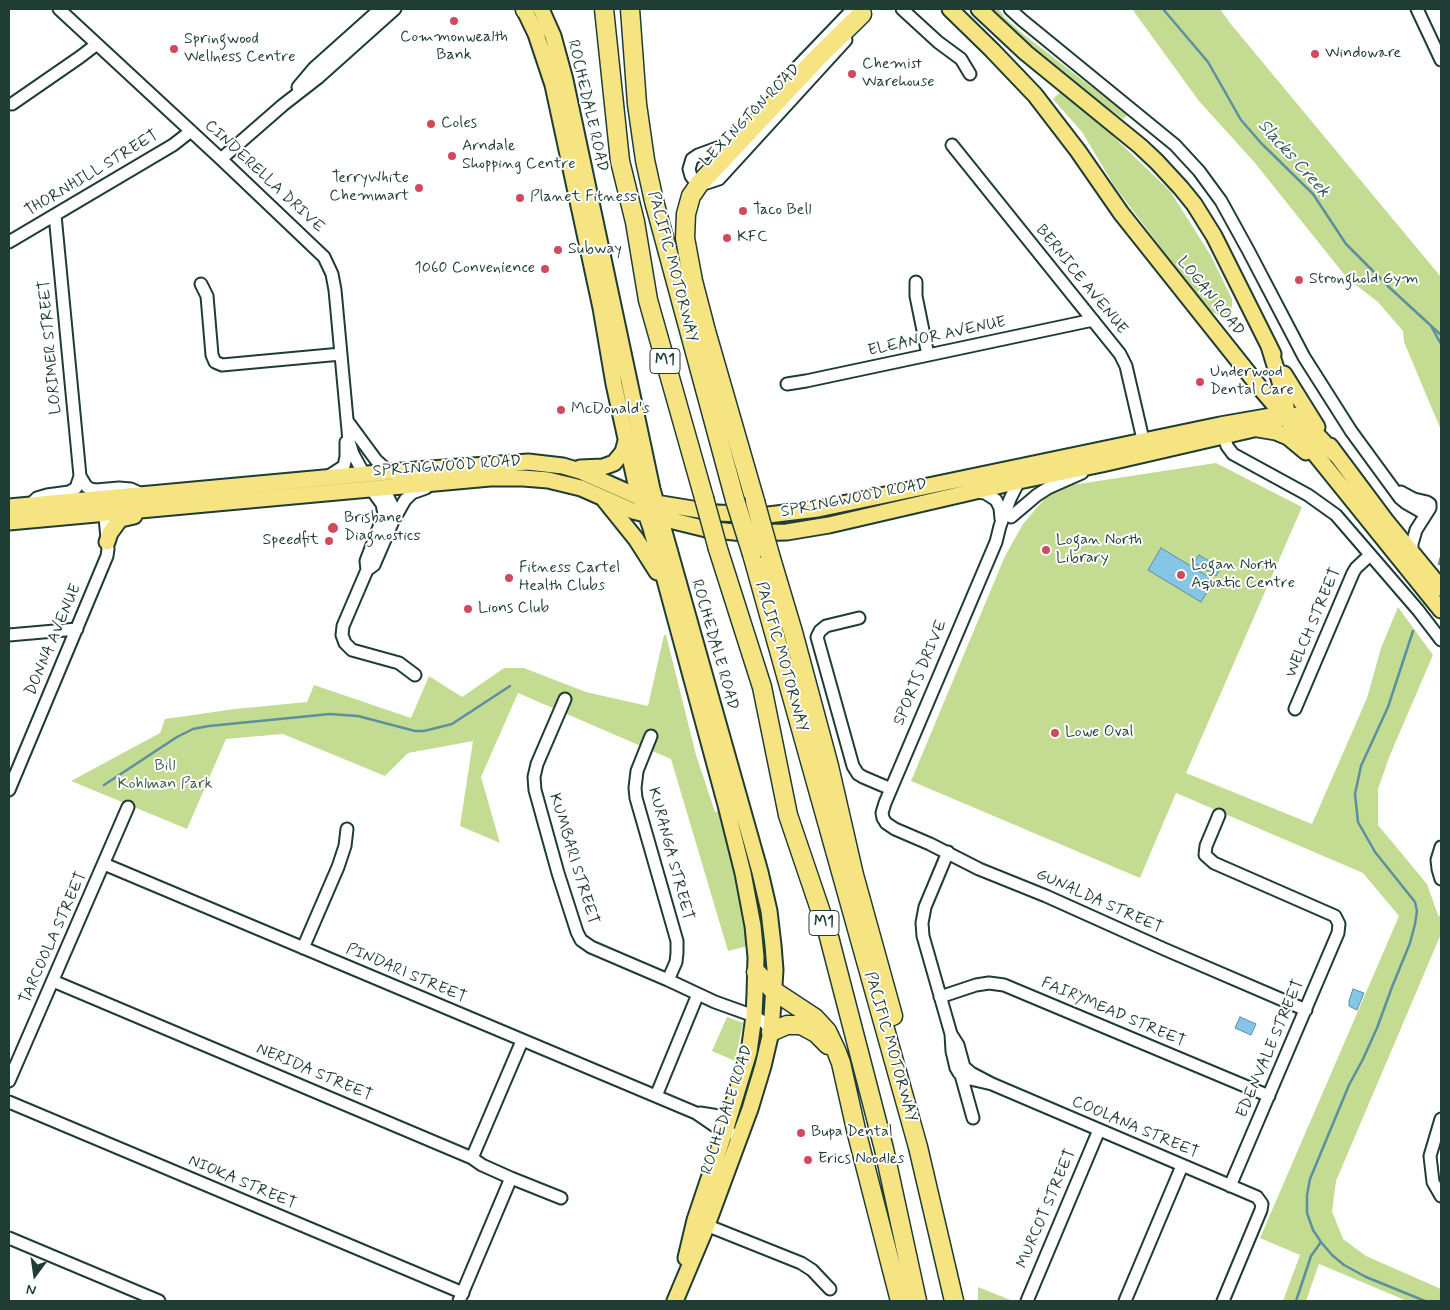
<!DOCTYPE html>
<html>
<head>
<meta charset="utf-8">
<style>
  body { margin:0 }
  #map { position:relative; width:1450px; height:1310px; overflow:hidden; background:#fff; font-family:Mynerve,sans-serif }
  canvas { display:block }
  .frame { position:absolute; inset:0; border:10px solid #1f3d34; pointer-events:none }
  .north { position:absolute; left:10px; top:1250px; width:50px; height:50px; -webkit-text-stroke:4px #fff; paint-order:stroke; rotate:194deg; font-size:14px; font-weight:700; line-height:20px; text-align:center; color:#1f3d34 }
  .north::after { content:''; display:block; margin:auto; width:18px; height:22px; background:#1f3d34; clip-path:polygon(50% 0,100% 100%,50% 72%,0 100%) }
</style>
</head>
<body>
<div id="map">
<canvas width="1450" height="1310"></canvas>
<div class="frame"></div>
<div class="north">N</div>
</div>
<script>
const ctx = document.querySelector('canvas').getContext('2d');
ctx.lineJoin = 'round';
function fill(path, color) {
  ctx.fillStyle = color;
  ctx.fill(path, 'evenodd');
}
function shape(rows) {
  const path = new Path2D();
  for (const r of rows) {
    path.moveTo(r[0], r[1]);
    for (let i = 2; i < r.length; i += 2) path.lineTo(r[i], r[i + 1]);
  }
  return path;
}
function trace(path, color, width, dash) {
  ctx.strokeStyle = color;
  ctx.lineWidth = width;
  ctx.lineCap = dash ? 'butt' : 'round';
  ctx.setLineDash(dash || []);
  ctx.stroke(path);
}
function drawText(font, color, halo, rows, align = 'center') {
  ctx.font = font + ' Mynerve,sans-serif';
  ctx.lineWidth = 4;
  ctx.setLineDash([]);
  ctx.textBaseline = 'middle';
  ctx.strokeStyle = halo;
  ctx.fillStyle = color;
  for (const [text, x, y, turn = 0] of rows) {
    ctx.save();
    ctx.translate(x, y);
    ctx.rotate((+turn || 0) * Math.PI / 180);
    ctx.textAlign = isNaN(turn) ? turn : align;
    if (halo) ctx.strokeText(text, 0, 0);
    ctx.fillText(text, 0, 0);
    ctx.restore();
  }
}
fill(shape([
  [989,9,999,9,1005,18,1023,34,1128,115,1123,119,1037,54],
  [1132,9,1220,9,1230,23,1441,277,1441,430,1404,342,1403,331,1378,302,1347,278,1255,163,1199,101],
  [1060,92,1096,120,1170,191,1210,254,1232,299,1232,307,1227,314,1220,316,1212,312,1203,303,1115,187,1082,132,1053,99],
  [1216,463,1302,507,1186,773,1312,824,1367,698,1381,648,1398,607,1433,655,1390,755,1378,789,1378,825,1427,884,1438,915,1441,917,1441,934,1336,1181,1332,1211,1343,1239,1366,1256,1441,1289,1441,1301,1407,1301,1319,1264,1306,1301,1283,1301,1300,1255,1260,1238,1399,916,1363,873,1176,793,1140,878,911,781,1005,556,1023,524,1046,497,1065,486],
  [664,635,666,635,696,755,715,812,720,811,741,892,748,946,728,951,671,759,518,693,481,777,500,843,460,826,473,741,408,753,385,776,283,734,226,739,187,829,71,781,160,733,165,719,235,709,307,702,314,685,411,718,429,676,462,697,504,668,524,668,586,692,648,706],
  [727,1017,743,1023,735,1061,712,1051],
  [978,1287,1013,1301,978,1301]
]), '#c4dc92');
const water = shape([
  [1161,548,1214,580,1201,602,1148,570,1161,548],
  [1199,555,1221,568,1216,576,1194,563,1199,555],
  [1353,989,1364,993,1357,1010,1349,1006,1349,1001,1353,989],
  [1240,1017,1256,1024,1251,1035,1235,1028,1240,1017]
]);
fill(water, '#85c5e6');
trace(water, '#5c8f9f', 1);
trace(shape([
  [1163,9,1208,62,1241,120,1261,143,1313,194,1346,244,1390,288,1441,335],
  [1431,326,1441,344],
  [1439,564,1441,557],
  [1413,631,1388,707,1361,766,1355,794,1358,822,1375,852,1415,902,1417,911,1415,924,1410,943,1392,987,1377,1028,1363,1059,1349,1085,1310,1179,1307,1195,1307,1213,1313,1230,1321,1242,1332,1255,1344,1265,1366,1277,1425,1301],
  [104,785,177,737,193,729,209,726,330,714,358,716,415,731,424,731,452,724,510,686],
  [1296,1301,1311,1256,1321,1242]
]), '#5c8f9f', 2.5);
const minor = shape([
  [59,9,221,159,324,257,332,274,335,290,349,441,353,454,364,474],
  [902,9,938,42,961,59,970,74],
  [1010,9,1022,20,1175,145,1199,171,1221,201,1248,250,1304,357,1351,431,1400,498,1406,503,1420,511,1427,512],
  [1417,9,1441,60],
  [780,85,853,9],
  [298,87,314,68,380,9],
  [12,104,80,57,97,44],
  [737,132,720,147,698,155,692,159,689,169,691,176,695,181,700,183,707,183,719,179,846,40],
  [952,145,1120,354,1126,366,1145,448],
  [221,159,283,105,319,77,395,9],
  [9,242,173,145,191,131],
  [916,282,916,296,928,355],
  [201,284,207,296,212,355,215,362,222,365,341,354],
  [787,384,806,381,1093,320],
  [348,422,376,460,389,472],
  [1222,430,1227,446,1233,454,1308,495,1336,515,1418,610,1441,640],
  [80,476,86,486,90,489,96,490,119,488,131,489,142,494],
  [327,477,344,466,346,457,346,442],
  [1019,481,1010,499,1000,526,996,542,885,803,882,813,883,818,886,823,895,829,930,844,979,869,1046,896,1164,949,1306,1010],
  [379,488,388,497,392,505,393,513,393,521],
  [371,489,382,504,384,514,366,561,367,570,343,626,342,635,345,643,352,650,399,663,415,675],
  [975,492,985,493,996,500,1000,508,1001,519],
  [1401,492,1414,499,1427,502,1430,504,1430,508,1416,530,1412,544,1412,552],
  [31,504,37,498,47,495,69,492,76,488,80,476,55,215],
  [1011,517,1037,495,1048,488,1082,473],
  [367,570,374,565,393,521,405,500,412,493,426,488],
  [859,618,826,626,820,631,817,637,853,766,858,774,863,777,891,789],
  [9,635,77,629],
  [565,699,537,764,534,777,535,790,558,873,577,932,581,940,591,947,668,980,715,1002,754,1016,765,1023,771,1032],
  [1295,709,1353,573,1356,568,1370,555],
  [651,736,637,771,635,788,636,798,677,941,677,953,676,962,668,980],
  [9,790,107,556,108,549,104,507],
  [1219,815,1206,846,1205,855,1214,863,1335,916,1339,924,1338,933,1230,1186],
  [1441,847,1437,860,1438,869,1441,879],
  [948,852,925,907,922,923,923,936,951,1034],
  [104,864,696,1113,715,1126,731,1133],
  [303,948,338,867,345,846,347,829],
  [53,981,472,1158,482,1165,511,1178,561,1198],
  [940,997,976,985,989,983,1004,985,1269,1096],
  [963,1073,961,1075,973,1118],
  [9,1081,128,807],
  [992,1084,966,1078,959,1073,956,1068,952,1051,951,1034,958,1045,964,1067,971,1073,992,1084,1257,1197,1262,1204,1261,1210,1223,1301],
  [656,1096,698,994],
  [9,1102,463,1293],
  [700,1113,719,1116,725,1114,732,1108],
  [1441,1119,1430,1156,1433,1182,1441,1196],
  [472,1158,522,1041],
  [701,1223,801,1263,812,1270,830,1289],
  [9,1238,159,1301],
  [459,1301,511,1178],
  [1027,1301,1099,1130],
  [1125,1301,1182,1166]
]);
const major = shape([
  [524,9,536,34,553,85,601,308,614,384,636,484,651,528,726,805,743,873,753,926,756,957,755,994,754,1016,749,1052,725,1131,695,1220,686,1258],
  [541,9,553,36,565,80,652,489,760,872,769,911,773,945,775,970,771,1032,763,1066,750,1109,707,1225,675,1301],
  [950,9,992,50,1035,95,1078,151,1121,213,1261,389,1295,429,1441,610],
  [979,9,1026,53,1140,146,1157,162,1181,188,1194,204,1214,236,1273,354],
  [1284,374,1317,427],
  [1258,429,1276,432,1288,437,1306,452],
  [1330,446,1386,521,1441,588],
  [580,468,603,467,614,463,623,452,626,441],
  [603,498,636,539,657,572],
  [9,507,389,472,528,462,563,466,580,471,641,498,656,503,717,513,768,515,818,509,1220,425,1283,414,1293,415,1303,420,1335,454],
  [9,522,490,478,523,478,548,480,581,488,633,511,706,529,743,533,787,532,829,525,1019,481,1102,464,1271,425,1284,415,1286,406,1285,398,1269,346],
  [107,542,110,533,118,522,121,519,134,516]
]);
const highway = shape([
  [604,9,620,161,635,222,648,300,704,498],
  [630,9,637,104,645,160,654,201,735,500],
  [525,10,525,9],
  [755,501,706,331,693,281,685,238,686,214,691,196,700,183,820,55,862,14],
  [718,549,762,687,788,815,828,933,884,1149,917,1301],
  [752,554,918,1147,954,1301],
  [770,555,793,632,829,766,854,875,893,1016],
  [756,972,774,991,815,1018,827,1031,836,1050,841,1063,857,1134,900,1301],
  [771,1032,787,1025,798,1025,803,1026,816,1033,828,1045]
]);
trace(minor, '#1f3d34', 15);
trace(major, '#1f3d34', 19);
trace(highway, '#1f3d34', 21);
trace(minor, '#fff', 11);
trace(major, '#f6e381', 15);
trace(highway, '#f6e381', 18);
const highwayBridge = shape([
  [704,498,718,549],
  [735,500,752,554],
  [755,501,770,555]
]);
trace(highwayBridge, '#1f3d34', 21, []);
trace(highwayBridge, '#f6e381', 18);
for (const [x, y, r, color] of [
  [454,21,5,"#d1495b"],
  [174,49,5,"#d1495b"],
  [1315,54,5,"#d1495b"],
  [852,74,5,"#d1495b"],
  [431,124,5,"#d1495b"],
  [452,156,5,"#d1495b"],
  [419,188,5,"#d1495b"],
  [520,198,5,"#d1495b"],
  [743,211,5,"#d1495b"],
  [727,238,5,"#d1495b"],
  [558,250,5,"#d1495b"],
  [545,269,5,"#d1495b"],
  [1299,280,5,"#d1495b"],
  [1200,382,5,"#d1495b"],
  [561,410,5,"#d1495b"],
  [333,528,6,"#d1495b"],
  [329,541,5,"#d1495b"],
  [1046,550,5,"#d1495b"],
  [1181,575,5,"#d1495b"],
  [509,578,5,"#d1495b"],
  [468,609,5,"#d1495b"],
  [1055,733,5,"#d1495b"],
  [801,1133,5,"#d1495b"],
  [808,1160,5,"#d1495b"]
]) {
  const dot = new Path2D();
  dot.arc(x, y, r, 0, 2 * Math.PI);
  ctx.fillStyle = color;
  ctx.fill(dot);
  trace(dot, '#fff', 2);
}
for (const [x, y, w] of [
  [665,361,30],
  [824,923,30]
]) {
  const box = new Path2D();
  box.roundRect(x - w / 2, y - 12.5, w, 25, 4);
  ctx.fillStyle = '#fff';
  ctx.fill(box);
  trace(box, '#1f3d34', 1);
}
drawText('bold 15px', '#1f3d34', null, [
  ["M1",665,361],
  ["M1",824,923]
]);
drawText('16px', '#1f3d34', '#fff', [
  ["Commonwealth",454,38,"center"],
  ["Bank",454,56,"center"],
  ["Springwood",184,40],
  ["Wellness Centre",184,58],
  ["Windoware",1325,54],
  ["Chemist",862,65],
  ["Warehouse",862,83],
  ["Coles",441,124],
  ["Arndale",462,147],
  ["Shopping Centre",462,165],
  ["TerryWhite",409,179,"right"],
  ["Chemmart",409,197,"right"],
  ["Planet Fitness",530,198],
  ["Taco Bell",753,211],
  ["KFC",737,238],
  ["Subway",568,250],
  ["1060 Convenience",535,269,"right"],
  ["Stronghold Gym",1309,280],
  ["Underwood",1210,373],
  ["Dental Care",1210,391],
  ["McDonald's",571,410],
  ["Brisbane",344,519],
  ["Diagnostics",344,537],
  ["Speedfit",319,541,"right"],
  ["Logan North",1056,541],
  ["Library",1056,559],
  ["Logan North",1191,566],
  ["Aquatic Centre",1191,584],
  ["Fitness Cartel",519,569],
  ["Health Clubs",519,587],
  ["Lions Club",478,609],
  ["Lowe Oval",1065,733],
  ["Bupa Dental",811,1133],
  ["Erics Noodles",818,1160]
], 'left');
drawText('16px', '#1f3d34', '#fff', [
  ["ROCHEDALE ROAD",587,106,77],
  ["LEXINGTON ROAD",751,116,-46],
  ["THORNHILL STREET",92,174,-31],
  ["CINDERELLA DRIVE",264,177,43],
  ["PACIFIC MOTORWAY",672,267,75],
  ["BERNICE AVENUE",1081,280,51],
  ["LOGAN ROAD",1210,297,51],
  ["ELEANOR AVENUE",937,337,-12],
  ["LORIMER STREET",51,347,-95],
  ["SPRINGWOOD ROAD",447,467,-4],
  ["SPRINGWOOD ROAD",854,499,-11],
  ["WELCH STREET",1314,623,-67],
  ["DONNA AVENUE",54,640,-67],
  ["ROCHEDALE ROAD",714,645,74],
  ["PACIFIC MOTORWAY",781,657,74],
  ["SPORTS DRIVE",921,673,-67],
  ["KURANGA STREET",670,854,75],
  ["KUMBARI STREET",573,859,73],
  ["GUNALDA STREET",1099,902,24],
  ["TARCOOLA STREET",54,938,-66],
  ["PINDARI STREET",406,974,23],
  ["FAIRYMEAD STREET",1113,1013,23],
  ["PACIFIC MOTORWAY",890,1047,74],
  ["EDENVALE STREET",1271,1049,-67],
  ["NERIDA STREET",314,1073,23],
  ["ROCHEDALE ROAD",728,1110,-72],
  ["COOLANA STREET",1135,1128,23],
  ["NIOKA STREET",242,1183,23],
  ["MURCOT STREET",1047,1209,-67]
]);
drawText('16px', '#405d47', '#fff', [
  ["Bill",165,767],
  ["Kohlman Park",165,785]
]);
drawText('italic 18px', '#385f60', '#fff', [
  ["Slacks Creek",1293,159,48]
]);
</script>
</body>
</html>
